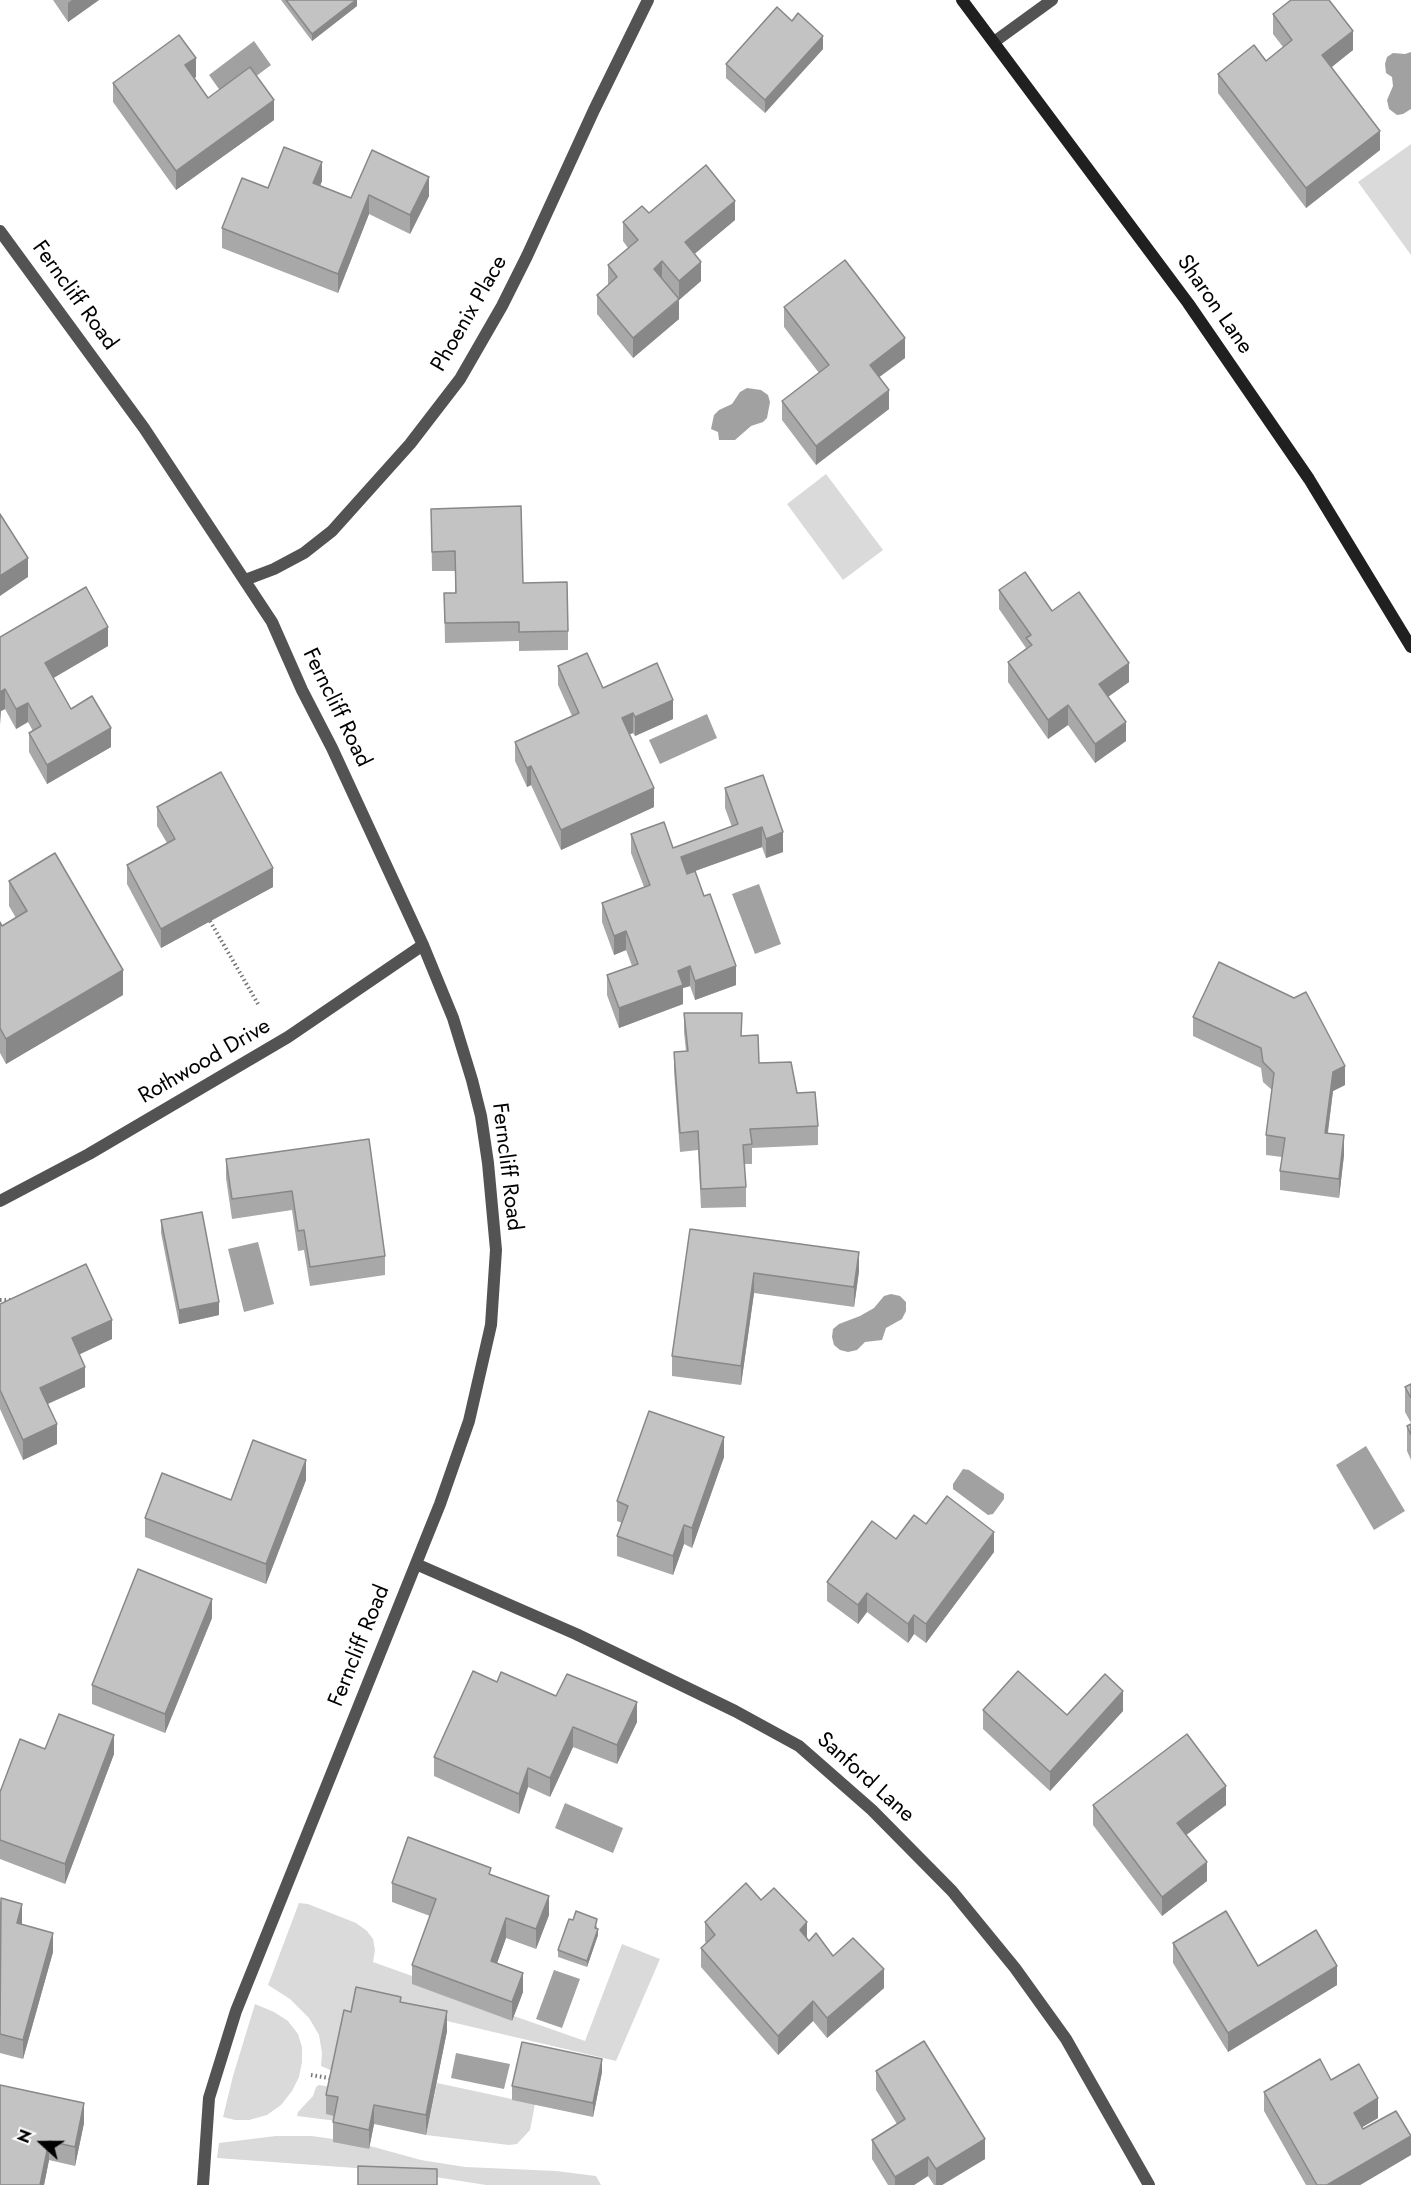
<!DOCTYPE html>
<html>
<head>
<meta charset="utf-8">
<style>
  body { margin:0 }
  #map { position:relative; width:1411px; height:2185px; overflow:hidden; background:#fff; font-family:Jost,sans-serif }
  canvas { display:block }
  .north { position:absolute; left:12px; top:2113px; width:60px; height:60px; -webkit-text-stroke:4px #fff; paint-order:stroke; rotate:291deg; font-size:16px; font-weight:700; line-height:24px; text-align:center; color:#000 }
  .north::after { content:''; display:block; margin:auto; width:21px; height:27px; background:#000; clip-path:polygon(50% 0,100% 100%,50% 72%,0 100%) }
</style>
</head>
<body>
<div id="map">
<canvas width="1411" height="2185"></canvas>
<div class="north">N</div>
</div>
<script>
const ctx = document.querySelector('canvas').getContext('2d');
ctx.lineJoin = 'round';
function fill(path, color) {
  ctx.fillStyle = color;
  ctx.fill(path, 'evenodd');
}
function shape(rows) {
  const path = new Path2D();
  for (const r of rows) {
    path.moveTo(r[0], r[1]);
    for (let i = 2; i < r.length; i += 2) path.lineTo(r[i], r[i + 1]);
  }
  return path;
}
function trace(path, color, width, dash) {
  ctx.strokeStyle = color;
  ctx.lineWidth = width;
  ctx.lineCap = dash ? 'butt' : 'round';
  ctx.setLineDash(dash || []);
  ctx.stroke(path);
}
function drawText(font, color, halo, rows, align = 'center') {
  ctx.font = font + ' Jost,sans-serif';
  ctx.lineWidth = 4.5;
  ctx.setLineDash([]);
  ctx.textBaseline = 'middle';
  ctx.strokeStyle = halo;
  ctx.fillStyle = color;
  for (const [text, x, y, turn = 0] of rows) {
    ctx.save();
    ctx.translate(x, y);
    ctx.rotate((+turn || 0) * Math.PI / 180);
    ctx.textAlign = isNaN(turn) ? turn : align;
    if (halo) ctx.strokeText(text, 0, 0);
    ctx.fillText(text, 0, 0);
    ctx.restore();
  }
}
fill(shape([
  [1411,144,1411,255,1358,182],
  [826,474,883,550,843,580,787,504],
  [299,1903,308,1904,356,1923,367,1931,373,1939,375,1950,373,1962,415,1977,413,1984,512,2021,514,2016,585,2041,622,1944,660,1959,616,2061,371,2003,335,2072,321,2066,322,2053,319,2035,309,2018,290,1999,268,1985],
  [255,2004,274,2012,288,2021,298,2034,302,2047,302,2062,299,2077,292,2091,281,2105,267,2115,249,2120,235,2120,223,2117,233,2076],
  [437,2083,535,2104,530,2130,517,2144,509,2145,426,2135],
  [319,2085,332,2087,338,2117,337,2121,297,2116,298,2112,313,2096,316,2087],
  [276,2136,312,2136,333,2139,368,2149,370,2146,421,2160,465,2167,556,2171,596,2176,601,2185,486,2185,397,2171,217,2158,219,2143]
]), '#dadada');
fill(shape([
  [254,41,271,65,226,99,209,75],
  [1411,52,1411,109,1403,114,1397,115,1389,109,1387,100,1393,86,1392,77,1386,73,1385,64,1387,57,1393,53,1405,54],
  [747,388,761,390,768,395,770,402,767,418,763,422,751,426,735,440,719,440,718,432,711,429,714,415,719,410,732,404,740,392],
  [707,714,717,738,660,764,649,740],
  [759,884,781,944,755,954,732,894],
  [258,1242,274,1304,244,1312,228,1249],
  [891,1294,900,1296,906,1302,906,1311,902,1319,886,1328,882,1340,865,1342,857,1350,848,1352,840,1350,834,1345,832,1337,833,1329,839,1324,860,1316,874,1308,884,1296],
  [1366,1446,1405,1511,1374,1530,1336,1465],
  [963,1469,969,1470,1004,1494,1004,1499,993,1514,988,1515,953,1489,953,1484],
  [565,1803,623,1828,613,1853,555,1828],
  [554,1970,580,1979,562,2028,536,2019],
  [456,2053,510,2064,504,2089,451,2078]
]), '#a1a1a1');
trace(shape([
  [210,921,258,1004],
  [0,1300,14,1300],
  [311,2075,334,2079]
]), '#757575', 4, [1.5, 3]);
trace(shape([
  [994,42,1052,0],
  [0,231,144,428,272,622,302,690,332,748,423,945,453,1018,472,1080,481,1116,488,1163,496,1250,491,1325,469,1421,440,1504,236,2011,209,2098,203,2185],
  [245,580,274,569,304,553,332,531,410,444,460,379,502,306,527,256,594,110,648,0],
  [0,1201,89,1154,288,1037,423,945],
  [416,1564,576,1634,735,1711,799,1746,872,1810,952,1891,1015,1968,1066,2039,1149,2185]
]), '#535353', 12);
trace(shape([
  [962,0,1188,303,1309,479,1411,647]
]), '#202020', 12);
fill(shape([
  [53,0,99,0,68,22],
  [281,0,357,0,357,6,312,41],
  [1273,14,1353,50,1331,67,1380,150,1306,208,1218,93,1218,74,1266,61,1283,47,1273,34],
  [823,49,765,113,726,78,726,64],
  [196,77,194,78,208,98,274,120,176,190,113,102,113,83],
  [372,150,429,196,410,234,369,214,338,293,222,248,222,228,268,188,322,181,320,186,351,198],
  [649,213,735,220,694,254,701,281,679,300,679,319,633,358,597,314,597,295,608,285,608,265,628,248,623,241,623,222],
  [784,307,905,358,879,377,889,409,816,465,782,420,782,401,819,373,784,327],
  [431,509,523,583,568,631,568,650,519,651,519,641,445,643,444,593,455,593,455,571,432,571],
  [999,590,1052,611,1129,682,1108,697,1126,741,1095,763,1068,725,1048,739,1008,682,1008,662,1026,648,999,609],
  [0,637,108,646,53,678,71,709,111,747,47,784,29,752,29,733,33,731,28,722,16,729,5,709,1,711,1,724],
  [558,666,603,688,673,719,635,736,633,733,629,734,654,807,561,850,531,785,527,787,515,761,515,742,572,716,558,685],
  [725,788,783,852,766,858,762,847,695,871,736,985,695,1000,690,986,683,988,683,1004,619,1028,607,995,607,975,632,966,626,950,614,955,602,922,602,903,644,887,631,853,631,834,673,848,732,827,725,808],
  [157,807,273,887,161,948,127,884,127,865,167,843,157,826],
  [9,881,123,995,6,1064,0,1053,0,922,2,926,16,918,9,906],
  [684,1013,742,1036,759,1063,797,1093,818,1126,818,1145,752,1148,752,1164,744,1164,746,1187,746,1207,701,1208,698,1150,680,1152,674,1071,674,1052,686,1051,684,1032],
  [1193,1017,1345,1085,1333,1091,1328,1133,1344,1155,1339,1198,1280,1190,1280,1171,1282,1157,1266,1155,1266,1135,1272,1090,1263,1082,1261,1068,1193,1036],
  [369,1139,385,1256,385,1275,310,1286,304,1250,298,1251,292,1210,232,1219,226,1178,226,1159],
  [161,1220,219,1315,179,1324,161,1233],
  [690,1229,859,1271,854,1307,754,1293,741,1385,672,1376,672,1356],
  [0,1304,112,1339,79,1354,85,1387,48,1404,57,1444,23,1460,0,1409],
  [1411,1384,1411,1423,1405,1412,1405,1387],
  [1411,1424,1411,1460,1407,1451,1407,1426],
  [724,1457,692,1548,684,1544,673,1575,617,1556,617,1536,622,1523,617,1521,617,1501],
  [306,1480,266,1584,145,1537,145,1518,231,1500],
  [926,1524,994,1552,926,1643,914,1634,908,1643,867,1612,858,1624,827,1601,827,1582,896,1539],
  [212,1618,165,1733,92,1704,92,1685],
  [497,1682,556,1696,637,1722,617,1764,573,1747,550,1797,528,1787,519,1814,434,1776,434,1757],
  [983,1710,1067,1715,1123,1711,1050,1791,983,1729],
  [45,1749,114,1754,65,1884,0,1859,0,1792],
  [1093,1805,1226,1805,1186,1835,1207,1881,1162,1916,1093,1825],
  [491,1875,549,1915,536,1949,506,1938,497,1963,523,1992,512,2021,412,1984,412,1965,430,1916,392,1902,392,1883],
  [761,1900,809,1941,884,1988,827,2038,813,2021,778,2055,701,1967,701,1948,706,1943,705,1941,705,1922],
  [0,1901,22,1924,53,1952,23,2059,0,2053],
  [597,1926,597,1928,598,1935,587,1967,558,1957,558,1950],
  [1173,1943,1258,1966,1337,1985,1228,2052,1173,1963],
  [401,2002,447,2031,426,2135,374,2124,369,2149,333,2142,333,2122,334,2116,326,2114,326,2095,351,2012],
  [876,2071,985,2159,942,2185,934,2185,928,2176,914,2185,888,2185,872,2159,872,2140,897,2124,876,2090],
  [602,2072,593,2117,512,2100,512,2086],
  [1331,2080,1378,2118,1362,2127,1363,2129,1411,2155,1360,2185,1306,2185,1264,2111,1264,2092],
  [0,2085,84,2123,75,2166,49,2160,44,2185,0,2185]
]), '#a8a8a8');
fill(shape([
  [72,0,99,0,68,22,68,3],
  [356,0,357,0,357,6,312,41,312,34],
  [1353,31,1353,50,1322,75,1322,55],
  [823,36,823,49,765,113,765,100],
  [196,58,196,77,185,84,185,65],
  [274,100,274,120,176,190,176,171],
  [1380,131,1380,150,1306,208,1306,188],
  [322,162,322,181,313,202,313,183],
  [429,177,429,196,410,234,410,215],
  [369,195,369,214,338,293,338,274],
  [735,201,735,220,685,262,685,242],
  [662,261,662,281,654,269],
  [701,262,701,281,679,300,679,319,633,358,633,338,679,300,679,281],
  [905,338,905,358,870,384,870,365],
  [889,390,889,409,816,465,816,446],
  [28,558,28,577,0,596,0,576],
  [108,627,108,646,45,683,45,663],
  [1129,663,1129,682,1099,703,1099,684],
  [5,689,5,709,1,711,0,725,0,692],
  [673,700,673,719,635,736,635,717],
  [28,703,28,722,16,729,16,709],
  [1068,705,1068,725,1048,739,1048,720],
  [633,713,633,733,622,737,622,718],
  [1126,722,1126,741,1095,763,1095,744],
  [111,728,111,747,47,784,47,765],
  [531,766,531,785,527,787,527,768],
  [654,788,654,807,561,850,561,830],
  [762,827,762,847,681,876,681,857],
  [783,832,783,852,766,858,766,839],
  [273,868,273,887,161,948,161,929],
  [626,931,626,950,614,955,614,936],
  [690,966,690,986,683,988,683,1004,619,1028,619,1008,678,971],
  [736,966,736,985,695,1000,695,981],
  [123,970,123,995,6,1064,6,1039],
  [1345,1066,1345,1085,1333,1091,1325,1152,1325,1133,1333,1072],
  [1344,1135,1344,1155,1339,1198,1339,1179],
  [859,1252,859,1271,854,1307,854,1287],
  [754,1273,754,1293,741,1385,741,1366],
  [219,1302,219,1315,179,1324,179,1310],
  [112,1320,112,1339,72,1358,72,1338],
  [85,1367,85,1387,40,1407,40,1388],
  [57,1424,57,1444,23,1460,23,1440],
  [724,1437,724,1457,692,1548,692,1528],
  [306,1460,306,1480,266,1584,266,1564],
  [684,1525,684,1544,673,1575,673,1556],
  [994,1532,994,1552,926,1643,926,1624],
  [867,1593,867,1612,858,1624,858,1605],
  [212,1599,212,1618,165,1733,165,1714],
  [914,1615,914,1634,908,1643,908,1624],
  [1123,1691,1123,1711,1050,1791,1050,1772],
  [637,1702,637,1722,617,1764,617,1745],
  [573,1727,573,1747,550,1797,550,1778],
  [114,1735,114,1754,65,1884,65,1864],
  [528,1768,528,1787,519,1814,519,1794],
  [1226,1786,1226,1805,1177,1842,1177,1823],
  [1207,1862,1207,1881,1162,1916,1162,1897],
  [549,1896,549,1915,536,1949,536,1929],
  [22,1904,22,1924,17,1923],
  [506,1918,506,1938,491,1980,491,1961],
  [807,1922,807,1941,800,1930],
  [598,1929,598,1935,587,1967,587,1961],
  [53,1933,53,1952,23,2059,23,2040],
  [1337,1966,1337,1985,1228,2052,1228,2033],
  [884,1969,884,1988,827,2038,827,2018],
  [523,1973,523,1992,512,2021,512,2002],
  [813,2001,813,2021,778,2055,778,2036],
  [447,2011,447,2031,426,2135,426,2115],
  [602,2059,602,2072,593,2117,593,2103],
  [1378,2098,1378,2118,1354,2132,1354,2113],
  [84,2103,84,2123,75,2166,75,2147],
  [374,2105,374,2124,369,2149,369,2130],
  [1411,2136,1411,2155,1360,2185,1327,2185],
  [985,2139,985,2159,942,2185,936,2185,936,2169],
  [49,2141,49,2160,44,2185,40,2185],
  [928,2157,928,2176,914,2185,895,2185,895,2177]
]), '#888');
const building = shape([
  [286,0,356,0,312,34,286,0],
  [1291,0,1329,0,1353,31,1322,55,1380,131,1306,188,1218,74,1254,45,1266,61,1292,40,1273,14,1291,0],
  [777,7,792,21,798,13,823,36,765,100,726,64,777,7],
  [179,35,196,58,185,65,208,98,250,67,274,100,176,171,113,83,179,35],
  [284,147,322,162,313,183,351,198,372,150,429,177,410,215,369,195,338,274,222,228,242,178,268,188,284,147],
  [706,165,735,201,685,242,701,262,679,281,662,261,654,269,679,299,633,338,597,295,617,277,608,265,638,240,623,222,642,206,649,213,706,165],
  [845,260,905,338,870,365,889,390,816,446,782,401,829,365,784,307,845,260],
  [521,506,523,583,567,582,568,631,519,632,519,622,445,623,444,593,456,593,455,551,432,552,431,509,521,506],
  [0,514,28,558,0,576,0,514],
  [1025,572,1052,611,1079,592,1129,663,1099,684,1126,722,1095,744,1068,705,1048,720,1008,662,1032,645,1026,638,1031,635,999,590,1025,572],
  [86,587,108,627,45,663,71,709,92,696,111,728,47,765,29,733,41,726,28,703,16,709,5,689,0,692,0,637,86,587],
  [587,653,603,688,657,663,673,700,635,717,633,713,622,718,654,788,561,830,531,766,527,768,515,742,579,713,558,666,587,653],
  [221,772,273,868,161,929,127,865,175,839,157,807,221,772],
  [763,775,783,832,766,839,762,827,681,857,687,874,695,871,704,896,710,894,736,966,695,981,690,966,678,971,683,985,619,1008,607,975,638,964,626,931,614,936,602,903,650,885,631,834,664,822,673,848,738,824,725,788,763,775],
  [55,853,123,970,6,1039,0,1028,0,922,2,926,27,911,9,881,55,853],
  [1219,962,1294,998,1306,992,1345,1066,1333,1072,1325,1133,1344,1135,1339,1179,1280,1171,1285,1138,1266,1135,1274,1073,1263,1062,1261,1048,1193,1017,1219,962],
  [684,1013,742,1013,741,1036,758,1035,759,1063,791,1062,797,1093,815,1092,818,1126,750,1129,752,1144,743,1145,746,1187,701,1189,698,1131,680,1133,674,1052,688,1051,684,1013],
  [369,1139,385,1256,310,1267,304,1230,298,1231,292,1191,232,1199,226,1159,369,1139],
  [202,1212,219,1302,179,1310,161,1220,202,1212],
  [690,1229,859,1252,854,1287,754,1273,741,1366,672,1356,690,1229],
  [86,1264,112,1320,72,1338,85,1367,40,1388,57,1424,23,1440,0,1390,0,1304,86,1264],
  [1411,1384,1411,1398,1405,1387,1411,1384],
  [649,1411,724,1437,692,1528,684,1525,673,1556,617,1536,628,1506,617,1501,649,1411],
  [1411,1424,1411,1435,1407,1426,1411,1424],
  [253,1440,306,1460,266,1564,145,1518,162,1473,231,1500,253,1440],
  [947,1496,994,1532,926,1624,914,1615,908,1624,867,1593,858,1605,827,1582,872,1521,896,1539,914,1515,926,1524,947,1496],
  [138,1569,212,1599,165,1714,92,1685,138,1569],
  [473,1671,497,1682,501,1672,556,1696,567,1674,637,1702,617,1745,573,1727,550,1778,528,1768,519,1794,434,1757,473,1671],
  [1018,1671,1067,1715,1105,1674,1123,1691,1050,1772,983,1710,1018,1671],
  [59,1714,114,1735,65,1864,0,1840,0,1792,20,1739,45,1749,59,1714],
  [1187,1734,1226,1786,1177,1823,1207,1862,1162,1897,1093,1805,1187,1734],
  [408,1837,491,1868,489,1874,549,1896,536,1929,506,1918,491,1961,523,1973,512,2002,412,1965,436,1899,392,1883,408,1837],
  [746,1883,761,1900,774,1888,807,1922,800,1930,809,1941,816,1933,833,1956,853,1938,884,1969,827,2018,813,2001,778,2036,701,1948,715,1935,705,1922,746,1883],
  [1,1898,22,1904,17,1923,53,1933,23,2040,0,2034,1,1898],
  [576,1911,597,1919,595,1928,598,1929,587,1961,558,1950,569,1919,573,1920,576,1911],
  [1226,1911,1258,1966,1316,1930,1337,1966,1228,2033,1173,1943,1226,1911],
  [356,1987,401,1997,400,2002,447,2011,426,2115,374,2105,369,2130,333,2122,338,2097,326,2095,344,2010,351,2012,356,1987],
  [924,2041,985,2139,936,2169,928,2157,895,2177,872,2140,905,2119,876,2071,924,2041],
  [522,2042,602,2059,593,2103,512,2086,522,2042],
  [1320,2059,1331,2080,1359,2064,1378,2098,1354,2113,1363,2129,1396,2111,1411,2136,1327,2185,1317,2185,1264,2092,1320,2059],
  [0,2085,84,2103,75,2147,49,2141,40,2185,0,2185,0,2085],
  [358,2166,437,2169,437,2185,358,2185,358,2166]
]);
fill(building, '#c3c3c3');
trace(building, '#888', 1.5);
drawText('22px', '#000', '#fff', [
  ["Ferncliff Road",74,296,54],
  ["Sharon Lane",1214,305,55],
  ["Phoenix Place",470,314,-60],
  ["Ferncliff Road",336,708,64],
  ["Rothwood Drive",205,1062,-30],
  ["Ferncliff Road",506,1167,83],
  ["Ferncliff Road",360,1646,-68],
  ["Sanford Lane",865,1778,42]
]);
</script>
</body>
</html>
